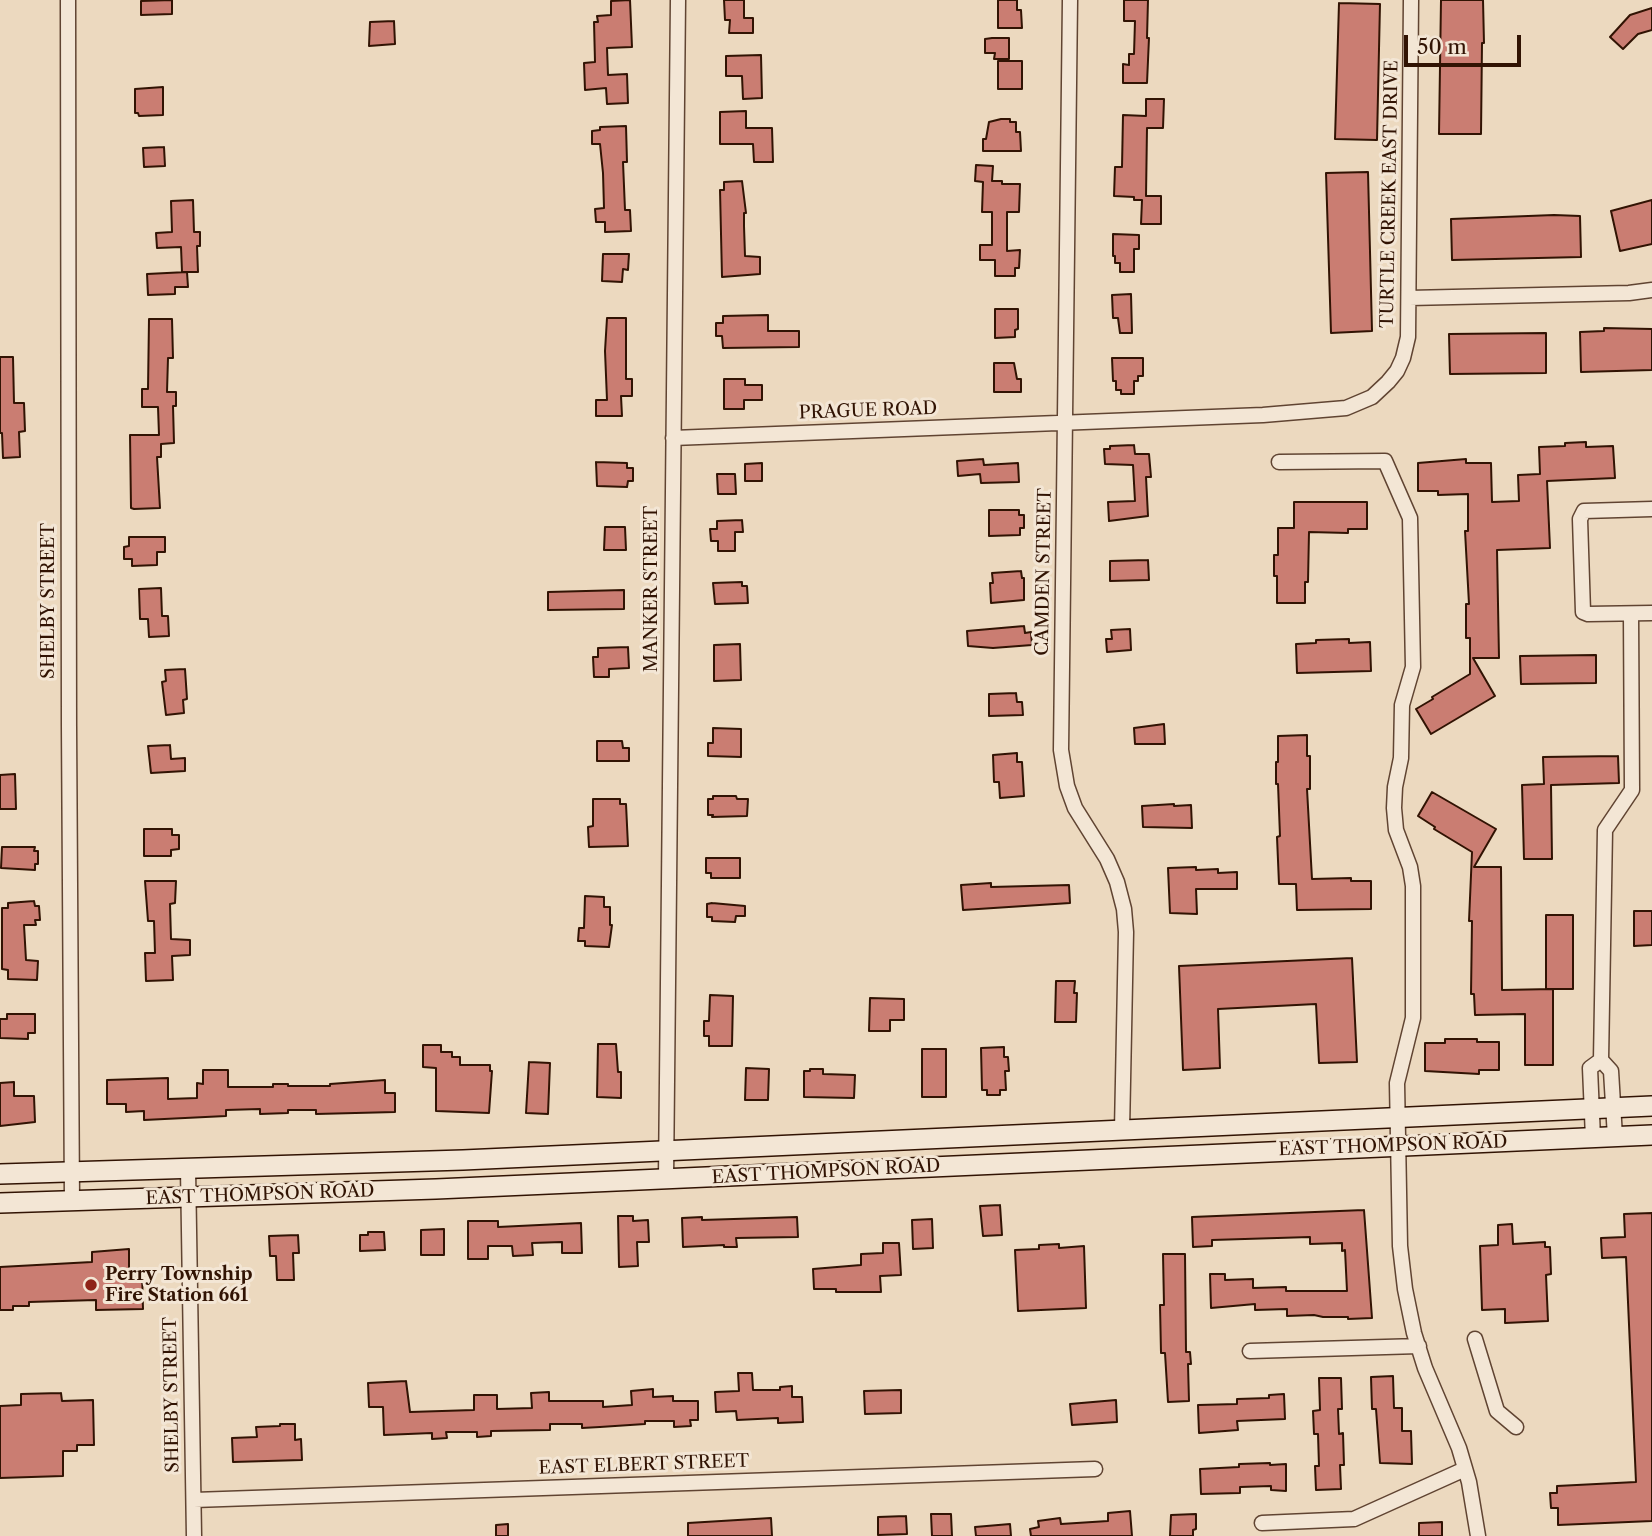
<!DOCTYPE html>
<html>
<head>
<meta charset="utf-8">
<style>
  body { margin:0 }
  #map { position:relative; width:1652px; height:1536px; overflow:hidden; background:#ecd9bf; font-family:"Libre Caslon Text",serif }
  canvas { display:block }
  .scale { position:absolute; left:1404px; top:35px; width:117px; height:32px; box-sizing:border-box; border:4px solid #311303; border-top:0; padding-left:9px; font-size:21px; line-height:24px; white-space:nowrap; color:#311303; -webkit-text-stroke:5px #f3e6d5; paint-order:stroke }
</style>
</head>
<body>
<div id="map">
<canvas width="1652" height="1536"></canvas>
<div class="scale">50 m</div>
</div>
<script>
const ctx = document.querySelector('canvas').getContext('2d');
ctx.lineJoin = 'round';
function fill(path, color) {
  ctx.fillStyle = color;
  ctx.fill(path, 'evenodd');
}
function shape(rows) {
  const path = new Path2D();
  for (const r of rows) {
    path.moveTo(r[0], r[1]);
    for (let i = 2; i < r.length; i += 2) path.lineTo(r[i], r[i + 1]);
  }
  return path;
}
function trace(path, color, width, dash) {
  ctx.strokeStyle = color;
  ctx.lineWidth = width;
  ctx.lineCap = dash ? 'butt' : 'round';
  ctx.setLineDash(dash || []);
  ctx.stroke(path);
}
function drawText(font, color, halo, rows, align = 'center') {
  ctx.font = font + ' "Libre Caslon Text",serif';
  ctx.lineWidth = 6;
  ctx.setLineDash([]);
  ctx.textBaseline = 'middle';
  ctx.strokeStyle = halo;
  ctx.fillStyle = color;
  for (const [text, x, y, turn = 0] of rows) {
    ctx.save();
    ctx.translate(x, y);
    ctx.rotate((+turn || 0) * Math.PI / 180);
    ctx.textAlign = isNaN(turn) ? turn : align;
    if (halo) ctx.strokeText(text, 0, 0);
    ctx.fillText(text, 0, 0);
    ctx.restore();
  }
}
const building = shape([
  [172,0,172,14,141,15,141,1,172,0],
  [630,0,632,47,607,48,608,75,627,74,628,103,607,104,606,88,585,90,584,63,595,62,594,22,598,22,597,16,611,15,611,1,630,0],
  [724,0,744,0,744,18,753,18,753,33,729,33,730,20,725,20,724,0],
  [998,0,1017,0,1017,10,1021,10,1022,28,998,28,998,0],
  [1124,0,1148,0,1147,38,1149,38,1147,83,1123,83,1123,64,1129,65,1129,54,1134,54,1135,21,1124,21,1124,0],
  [1441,0,1483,0,1484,43,1482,43,1481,134,1439,134,1441,0],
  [1339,3,1380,4,1377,140,1335,139,1339,3],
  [1652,8,1652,30,1638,34,1623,49,1610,37,1630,15,1652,8],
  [394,21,395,44,369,46,370,22,394,21],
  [992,38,1009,38,1009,59,994,59,995,53,985,53,985,39,992,38],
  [761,55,762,98,743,99,742,76,726,76,726,56,761,55],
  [998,61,1022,61,1022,89,998,89,998,61],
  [163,87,163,115,139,116,138,113,135,113,135,89,163,87],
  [1146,99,1164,99,1163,128,1147,128,1146,196,1161,196,1161,224,1141,224,1142,200,1134,200,1134,197,1114,196,1115,167,1122,167,1123,115,1146,116,1146,99],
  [746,111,746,128,772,128,773,162,754,162,753,144,720,144,720,112,746,111],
  [1001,119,1010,119,1010,122,1016,122,1016,132,1020,132,1021,151,983,151,983,139,986,139,989,122,1001,119],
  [626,126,627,162,623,162,625,210,630,210,631,231,605,232,605,222,596,222,595,209,604,208,603,173,600,144,592,144,592,131,600,130,600,127,626,126],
  [164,147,165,166,144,167,143,148,164,147],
  [976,165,993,166,992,181,1002,181,1002,184,1020,184,1019,212,1007,212,1007,251,1020,250,1019,268,1015,268,1015,276,995,276,995,260,980,260,980,245,992,245,992,212,982,212,983,182,975,181,976,165],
  [1368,172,1372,331,1331,333,1326,173,1368,172],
  [742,181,746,213,744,213,744,226,745,256,760,257,760,274,722,277,720,190,724,190,724,182,742,181],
  [193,200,194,232,200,232,200,246,197,246,198,272,182,272,181,247,157,248,156,233,172,232,171,201,193,200],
  [1652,200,1652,244,1620,251,1611,211,1652,200],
  [1554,215,1580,216,1581,257,1452,260,1451,219,1554,215],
  [1113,234,1139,235,1139,249,1134,249,1134,272,1120,272,1120,263,1115,263,1115,256,1113,256,1113,234],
  [603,254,629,254,628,270,623,269,622,282,602,281,603,254],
  [187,272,188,287,175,287,175,294,148,295,147,274,187,272],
  [1131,294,1132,333,1120,333,1118,318,1113,318,1112,295,1131,294],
  [995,309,1018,309,1018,329,1015,330,1015,337,995,338,995,309],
  [768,315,768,331,799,331,799,347,723,348,722,336,716,336,716,323,723,323,723,316,768,315],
  [607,318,626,318,626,379,632,379,632,396,621,396,622,416,596,416,596,400,607,400,605,351,607,318],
  [149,319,172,319,173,358,168,358,167,392,176,392,176,406,173,406,174,443,161,444,161,457,157,457,160,508,134,509,131,508,130,435,159,435,158,407,142,407,142,389,148,389,149,319],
  [1604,328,1652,329,1652,370,1581,372,1580,332,1604,331,1604,328],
  [1546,333,1546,373,1450,374,1449,334,1546,333],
  [0,357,13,357,14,403,24,403,25,431,19,432,20,457,3,458,2,433,0,433,0,357],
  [1112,358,1143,358,1143,376,1138,376,1138,381,1134,381,1134,394,1121,394,1121,390,1116,390,1116,381,1113,381,1112,358],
  [994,363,1014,363,1017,379,1021,379,1021,392,994,392,994,363],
  [724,379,745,379,745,385,762,385,762,400,744,400,744,409,724,409,724,379],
  [1586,442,1586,447,1613,446,1615,478,1547,481,1550,548,1497,550,1499,658,1473,658,1495,696,1431,734,1416,709,1433,699,1432,697,1470,674,1470,638,1466,638,1466,604,1469,604,1465,531,1468,531,1468,494,1438,495,1438,491,1418,491,1418,463,1466,459,1466,463,1491,463,1492,502,1519,501,1518,475,1540,474,1539,447,1565,446,1565,443,1586,442],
  [1134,445,1135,454,1149,454,1151,477,1146,477,1148,516,1109,521,1108,502,1135,501,1133,465,1105,464,1104,449,1110,449,1110,446,1134,445],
  [983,459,984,465,1018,463,1019,482,981,483,980,474,958,476,957,461,983,459],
  [596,462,627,463,627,468,633,468,633,481,628,481,627,487,597,486,596,462],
  [762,463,762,481,745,481,745,464,762,463],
  [717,474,735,474,736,494,718,494,717,474],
  [1294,502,1367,502,1367,529,1348,529,1348,533,1309,532,1308,582,1305,582,1305,603,1277,603,1277,576,1274,576,1274,555,1278,555,1278,528,1294,528,1294,502],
  [989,510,1019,510,1019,515,1024,515,1024,528,1020,528,1020,535,989,536,989,510],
  [742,520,743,532,735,532,735,551,718,551,718,541,711,541,710,529,717,529,717,521,742,520],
  [605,527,625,527,626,550,604,550,605,527],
  [129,537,165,537,165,552,157,552,157,565,132,566,132,559,124,559,124,547,129,546,129,537],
  [1148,560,1149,580,1110,581,1110,561,1148,560],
  [1021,571,1022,578,1024,578,1024,600,991,603,990,583,993,583,992,573,1021,571],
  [742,582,742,586,747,586,748,603,715,604,713,583,742,582],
  [161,588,162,616,168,616,169,636,149,637,148,619,140,619,139,589,161,588],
  [624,590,624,609,548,610,548,592,624,590],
  [1024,626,1025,633,1031,632,1032,645,993,648,968,646,967,631,1024,626],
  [1130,629,1131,650,1107,652,1106,639,1112,639,1111,630,1130,629],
  [1349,639,1349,643,1370,642,1371,671,1297,673,1296,644,1316,643,1316,640,1349,639],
  [740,644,741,680,714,681,714,645,740,644],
  [628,647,629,668,609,669,609,677,594,677,593,657,598,657,598,648,628,647],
  [1596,655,1596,683,1521,684,1520,656,1596,655],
  [185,669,187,699,183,700,184,713,166,715,162,682,166,681,165,670,185,669],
  [1016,693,1017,702,1022,702,1023,715,989,716,989,694,1016,693],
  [1164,724,1165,744,1135,744,1134,728,1164,724],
  [713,728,741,729,741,757,708,756,708,743,713,743,713,728],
  [1307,735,1307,756,1310,756,1310,789,1307,789,1312,879,1351,878,1351,881,1371,881,1371,909,1297,910,1296,884,1279,884,1277,837,1280,836,1278,784,1276,784,1276,762,1278,762,1278,736,1307,735],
  [597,741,622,741,623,748,629,748,629,761,597,761,597,741],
  [170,745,171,759,185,758,185,771,151,773,148,746,170,745],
  [1017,753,1017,762,1022,762,1024,796,1000,798,999,782,994,782,993,755,1017,753],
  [1618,756,1619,783,1551,785,1552,859,1524,859,1522,785,1544,784,1543,757,1618,756],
  [15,774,16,809,0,809,0,775,15,774],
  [1432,792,1496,829,1474,867,1501,867,1502,990,1553,989,1553,1065,1525,1065,1525,1014,1475,1015,1474,994,1471,994,1472,921,1469,921,1472,852,1434,829,1435,827,1418,816,1432,792],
  [713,796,736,796,737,799,748,799,747,816,712,817,713,815,708,815,708,799,713,799,713,796],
  [593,799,620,799,620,804,626,804,628,846,589,847,588,827,593,826,593,799],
  [1174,804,1174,806,1191,805,1192,828,1143,827,1142,806,1174,804],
  [144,829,172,829,172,835,179,835,179,849,171,850,171,856,144,856,144,829],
  [2,847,35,847,34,851,38,851,38,864,35,864,35,870,1,868,2,847],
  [706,858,740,858,740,878,711,878,711,873,706,873,706,858],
  [1196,867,1196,870,1218,869,1218,873,1237,872,1237,889,1196,889,1197,914,1170,913,1168,868,1196,867],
  [145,881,176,881,175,903,170,904,171,939,190,940,190,955,172,956,173,980,146,981,145,953,155,953,154,921,148,921,145,881],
  [991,883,991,887,1069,885,1070,903,963,910,961,885,991,883],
  [585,896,604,897,604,907,610,907,610,925,612,925,609,947,585,946,585,941,578,941,579,928,584,928,585,896],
  [34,901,35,906,39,906,40,920,35,920,36,925,24,925,26,960,38,961,37,980,8,979,8,970,2,969,2,908,8,908,8,903,34,901],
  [712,903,745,906,745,916,736,916,735,922,712,921,712,917,707,917,707,904,712,903],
  [1634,911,1652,911,1652,945,1634,946,1634,911],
  [1546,915,1573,915,1573,989,1546,989,1546,915],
  [1352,958,1357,1062,1319,1063,1316,1004,1218,1009,1220,1068,1183,1070,1179,966,1352,958],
  [1056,981,1075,981,1074,993,1077,993,1076,1022,1055,1022,1056,981],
  [710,995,733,996,732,1046,709,1046,709,1036,704,1036,704,1021,709,1021,710,995],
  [870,998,904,999,904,1020,890,1020,890,1031,869,1031,870,998],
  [7,1014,35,1014,35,1033,28,1033,28,1039,0,1038,0,1019,7,1019,7,1014],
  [1445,1039,1477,1039,1477,1042,1499,1042,1499,1070,1479,1070,1479,1074,1425,1071,1425,1043,1445,1043,1445,1039],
  [598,1044,616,1044,618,1072,621,1072,621,1098,597,1097,598,1044],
  [423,1045,441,1045,441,1052,452,1052,452,1057,460,1057,460,1065,490,1065,490,1071,492,1071,489,1113,436,1111,436,1068,423,1067,423,1045],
  [1004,1047,1004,1057,1008,1057,1009,1071,1005,1071,1006,1090,1000,1090,1000,1095,987,1095,987,1090,982,1090,981,1048,1004,1047],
  [922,1049,946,1049,946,1097,922,1097,922,1049],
  [529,1062,550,1063,548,1114,526,1113,529,1062],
  [746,1068,769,1069,768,1100,745,1100,746,1068],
  [810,1069,823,1069,823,1074,855,1075,854,1098,804,1097,804,1071,810,1071,810,1069],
  [203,1070,228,1070,228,1087,273,1087,273,1084,288,1084,288,1086,330,1086,330,1084,385,1080,385,1093,395,1093,395,1112,316,1114,316,1110,288,1110,288,1113,260,1114,260,1109,226,1110,226,1116,144,1120,144,1111,126,1112,126,1104,107,1104,107,1080,168,1078,168,1099,197,1098,197,1083,203,1084,203,1070],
  [14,1082,14,1096,34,1096,35,1122,0,1126,0,1083,14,1082],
  [1000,1205,1002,1235,983,1236,980,1206,1000,1205],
  [1364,1210,1372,1318,1348,1319,1348,1317,1323,1317,1314,1315,1287,1316,1287,1309,1255,1310,1255,1304,1211,1308,1210,1274,1225,1274,1225,1280,1253,1279,1253,1288,1286,1287,1286,1291,1347,1291,1345,1250,1342,1251,1342,1243,1310,1244,1310,1237,1212,1240,1212,1246,1193,1247,1192,1217,1364,1210],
  [1652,1213,1652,1521,1558,1525,1558,1508,1551,1508,1550,1493,1557,1493,1557,1486,1636,1482,1626,1257,1602,1258,1601,1238,1625,1237,1624,1214,1652,1213],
  [618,1216,633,1216,633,1221,648,1220,649,1242,637,1242,638,1266,619,1267,618,1216],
  [702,1217,702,1220,797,1217,798,1237,736,1238,737,1247,724,1247,724,1245,683,1247,682,1218,702,1217],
  [932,1219,933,1248,913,1249,912,1220,932,1219],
  [468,1221,498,1221,498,1227,581,1223,582,1253,562,1253,562,1242,532,1243,533,1255,513,1256,512,1246,488,1246,488,1259,468,1259,468,1221],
  [1512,1224,1513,1244,1545,1242,1545,1247,1550,1247,1551,1274,1546,1275,1548,1321,1505,1323,1505,1309,1482,1310,1480,1246,1498,1245,1498,1225,1512,1224],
  [444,1229,444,1255,421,1255,421,1230,444,1229],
  [368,1232,384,1232,385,1250,360,1251,360,1235,368,1235,368,1232],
  [298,1235,299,1253,293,1253,294,1280,277,1280,276,1256,270,1256,269,1236,298,1235],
  [883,1243,899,1243,901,1275,880,1276,881,1292,836,1292,836,1289,814,1289,813,1269,861,1265,861,1254,883,1253,883,1243],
  [1059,1244,1059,1248,1084,1246,1086,1308,1018,1311,1015,1250,1039,1249,1039,1245,1059,1244],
  [129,1249,129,1271,142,1271,143,1309,96,1310,96,1300,29,1302,29,1306,13,1306,13,1310,0,1310,0,1267,92,1262,92,1252,129,1249],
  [1163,1254,1185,1254,1186,1352,1190,1352,1191,1364,1188,1364,1189,1401,1168,1402,1165,1353,1161,1353,1160,1305,1164,1305,1163,1254],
  [738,1373,752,1373,753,1390,780,1390,780,1387,792,1386,792,1397,802,1397,803,1422,778,1423,778,1418,737,1420,736,1411,716,1412,715,1392,739,1391,738,1373],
  [1393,1376,1394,1408,1402,1408,1402,1431,1411,1431,1412,1464,1380,1463,1376,1409,1372,1409,1371,1377,1393,1376],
  [1319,1378,1341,1378,1342,1409,1338,1409,1339,1434,1343,1433,1344,1465,1340,1465,1341,1489,1316,1490,1315,1466,1319,1466,1318,1434,1314,1434,1313,1411,1320,1410,1319,1378],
  [406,1381,410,1412,474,1410,474,1395,497,1395,497,1409,532,1408,531,1393,549,1392,549,1401,603,1401,603,1407,632,1405,631,1391,653,1389,653,1397,673,1396,673,1401,698,1401,698,1420,690,1420,691,1426,674,1427,674,1421,645,1421,645,1424,600,1427,582,1428,582,1424,550,1424,550,1430,491,1431,491,1436,477,1437,477,1432,446,1432,447,1438,432,1439,432,1433,384,1435,383,1407,369,1407,368,1383,406,1381],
  [901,1390,901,1413,865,1414,864,1391,901,1390],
  [61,1393,62,1401,93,1400,94,1445,77,1445,77,1451,63,1451,63,1476,0,1478,0,1406,21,1405,21,1394,61,1393],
  [1284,1394,1285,1419,1237,1421,1238,1430,1199,1433,1198,1405,1237,1404,1237,1399,1269,1398,1269,1395,1284,1394],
  [1116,1400,1117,1422,1072,1425,1070,1404,1116,1400],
  [280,1424,295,1424,295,1440,301,1439,302,1460,233,1462,232,1438,257,1437,256,1427,280,1426,280,1424],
  [1270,1463,1270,1465,1286,1464,1286,1491,1271,1490,1271,1486,1240,1487,1240,1493,1201,1494,1200,1469,1239,1467,1239,1464,1270,1463],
  [1130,1511,1132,1536,1031,1536,1030,1529,1039,1527,1038,1521,1060,1518,1061,1524,1108,1521,1108,1513,1130,1511],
  [931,1514,951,1514,952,1536,932,1536,931,1514],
  [1196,1514,1196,1529,1193,1530,1193,1536,1170,1536,1171,1515,1196,1514],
  [906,1516,907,1534,878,1535,878,1517,906,1516],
  [771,1518,772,1536,688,1536,688,1523,771,1518],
  [1442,1522,1442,1536,1419,1536,1419,1523,1442,1522],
  [508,1524,508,1536,496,1536,496,1525,508,1524],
  [1010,1524,1011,1536,976,1536,975,1527,1010,1524]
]);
fill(building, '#ca7d72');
trace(building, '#311303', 2);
const minor = shape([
  [68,0,69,726,72,1201],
  [1070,0,1061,750,1067,786,1075,808,1107,859,1117,882,1124,909,1126,932,1122,1130],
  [1409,298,1629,293,1652,290],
  [673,438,1263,415,1346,408,1372,397,1388,382,1397,371,1403,358,1408,337,1411,0],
  [1279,462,1385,461,1410,518,1413,667,1402,705,1401,758,1395,787,1394,808,1396,830,1410,867,1413,886,1413,1018,1397,1083,1400,1246,1405,1289,1414,1333,1425,1368,1459,1448,1469,1482,1478,1536],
  [1652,509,1584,511,1580,519,1583,612,1588,614,1652,613],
  [1615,1137,1611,1071,1601,1060,1605,830,1632,790,1631,614],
  [1593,1138,1590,1068,1601,1060],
  [188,1169,194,1536],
  [666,1179,678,0],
  [1475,1339,1497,1411,1516,1427],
  [1250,1351,1419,1346],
  [194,1500,1095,1469],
  [1262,1523,1354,1519,1465,1469]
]);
const secondary = shape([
  [0,1174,463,1160,1652,1106],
  [0,1203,436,1189,1652,1135]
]);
trace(minor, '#604432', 17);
trace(secondary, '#311303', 22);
trace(minor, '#f3e6d5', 14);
trace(secondary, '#f3e6d5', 19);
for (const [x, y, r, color] of [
  [91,1285,7,"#8f2418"]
]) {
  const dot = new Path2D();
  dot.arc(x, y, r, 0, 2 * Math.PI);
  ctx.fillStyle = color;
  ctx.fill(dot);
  trace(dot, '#f3e6d5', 2.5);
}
drawText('18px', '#311303', '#f3e6d5', [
  ["TURTLE CREEK EAST DRIVE",1390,194,-89],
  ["PRAGUE ROAD",868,411,-2],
  ["CAMDEN STREET",1044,572,-89],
  ["MANKER STREET",652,589,-90],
  ["SHELBY STREET",49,601,-90],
  ["EAST THOMPSON ROAD",1393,1146,-2],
  ["EAST THOMPSON ROAD",826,1172,-3],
  ["EAST THOMPSON ROAD",260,1195,-2],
  ["SHELBY STREET",172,1395,-91],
  ["EAST ELBERT STREET",644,1465,-2]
]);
drawText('bold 18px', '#311303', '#f3e6d5', [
  ["Perry Township",105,1275],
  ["Fire Station 661",105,1296]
], 'left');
</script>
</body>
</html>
